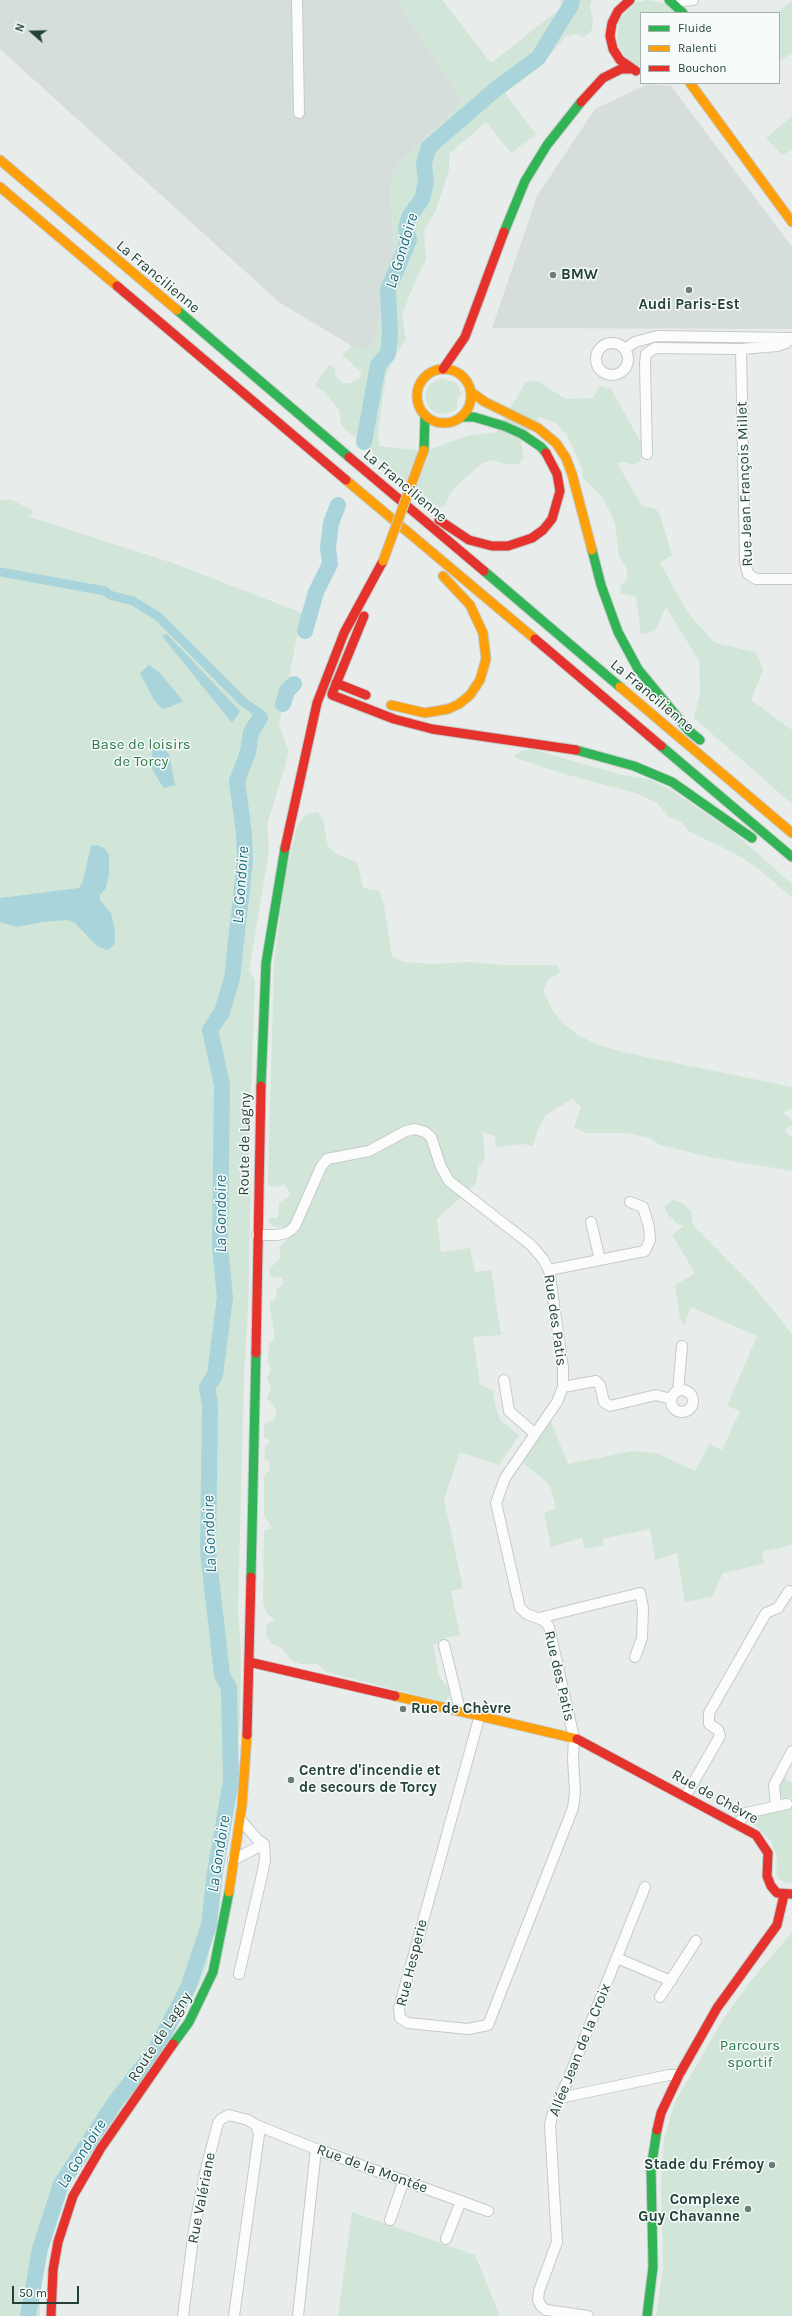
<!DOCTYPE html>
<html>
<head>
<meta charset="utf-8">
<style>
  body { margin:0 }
  #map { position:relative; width:792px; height:2316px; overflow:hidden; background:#e8edeb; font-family:Karla,sans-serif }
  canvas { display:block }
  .legend { position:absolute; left:640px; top:12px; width:140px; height:72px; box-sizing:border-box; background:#f7fbf9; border:1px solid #a3b1ad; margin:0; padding:5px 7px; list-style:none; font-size:12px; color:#24423a }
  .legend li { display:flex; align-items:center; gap:8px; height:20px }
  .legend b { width:20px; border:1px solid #a3b1ad }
  .north { position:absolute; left:12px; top:12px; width:40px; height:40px; -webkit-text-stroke:3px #f7fbf9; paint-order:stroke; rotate:290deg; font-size:11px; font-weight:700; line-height:16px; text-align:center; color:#24423a }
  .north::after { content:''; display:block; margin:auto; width:14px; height:18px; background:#24423a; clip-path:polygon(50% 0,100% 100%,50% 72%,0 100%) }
  .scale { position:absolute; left:12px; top:2286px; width:67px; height:18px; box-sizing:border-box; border:2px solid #24423a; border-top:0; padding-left:5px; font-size:12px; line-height:14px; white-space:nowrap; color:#24423a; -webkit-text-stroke:3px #f7fbf9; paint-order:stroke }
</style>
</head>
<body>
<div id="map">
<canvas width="792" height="2316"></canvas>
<ul class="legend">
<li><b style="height:5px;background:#30b455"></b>Fluide</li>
<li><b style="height:5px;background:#ff9f0a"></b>Ralenti</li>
<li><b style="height:5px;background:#e5322d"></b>Bouchon</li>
</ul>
<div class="north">N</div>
<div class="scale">50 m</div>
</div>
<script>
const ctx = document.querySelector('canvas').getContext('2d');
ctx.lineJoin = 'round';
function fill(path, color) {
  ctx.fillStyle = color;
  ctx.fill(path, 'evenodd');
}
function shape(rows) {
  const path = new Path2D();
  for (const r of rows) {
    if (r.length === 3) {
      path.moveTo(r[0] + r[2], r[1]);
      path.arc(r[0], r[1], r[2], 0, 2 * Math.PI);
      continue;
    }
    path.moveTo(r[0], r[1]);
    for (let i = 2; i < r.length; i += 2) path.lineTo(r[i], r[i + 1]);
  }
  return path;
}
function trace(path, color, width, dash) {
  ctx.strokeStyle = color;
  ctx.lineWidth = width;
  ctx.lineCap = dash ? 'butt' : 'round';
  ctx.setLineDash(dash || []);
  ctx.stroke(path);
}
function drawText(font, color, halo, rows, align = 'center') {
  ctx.font = font + ' Karla,sans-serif';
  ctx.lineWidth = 3;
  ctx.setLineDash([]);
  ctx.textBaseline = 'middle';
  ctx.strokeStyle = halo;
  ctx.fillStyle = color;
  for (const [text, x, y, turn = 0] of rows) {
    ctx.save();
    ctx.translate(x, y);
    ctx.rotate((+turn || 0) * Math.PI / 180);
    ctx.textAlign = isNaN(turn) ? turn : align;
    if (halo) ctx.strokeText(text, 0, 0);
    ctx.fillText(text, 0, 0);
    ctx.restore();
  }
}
fill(shape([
  [0,0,397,0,463,101,396,167,390,184,395,262,374,345,362,352,280,303,0,49],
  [648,84,671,86,792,247,792,329,492,328,537,196,595,109]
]), '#d6dedb');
fill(shape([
  [397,0,444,0,443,1,491,63,561,8,561,0,592,0,590,6,593,19,592,30,584,37,576,34,565,37,543,63,505,93,536,134,511,153,486,122,449,154,449,170,436,210,424,230,426,260,413,286,402,316,406,340,394,356,386,376,378,433,379,446,426,451,467,436,496,432,526,382,537,381,566,399,593,398,600,386,611,389,638,437,644,450,639,462,632,465,625,462,617,463,642,506,656,509,660,515,672,555,660,563,688,613,715,643,756,652,763,670,751,700,792,730,792,804,694,718,700,692,699,661,666,607,655,631,641,634,636,597,621,593,620,587,627,579,627,569,619,557,615,523,603,498,583,478,582,469,567,435,555,422,539,417,521,443,524,458,518,464,505,464,493,460,483,463,465,478,451,492,446,504,439,508,388,467,341,425,339,410,324,392,316,387,316,383,329,365,335,368,335,375,342,383,351,383,360,378,361,372,342,355,353,345,362,352,374,345,395,262,390,184,396,167,463,101],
  [647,0,664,3,676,13,641,13,641,67,628,60,617,43,619,20,635,3],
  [792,1,792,52,782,60,779,56,779,13,777,13],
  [792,116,792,150,782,155,766,138],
  [442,378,456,383,462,394,458,397,456,410,445,414,436,413,429,408,425,397,429,385],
  [0,500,12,500,32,510,33,513,27,516,173,563,302,613,279,725,289,752,267,825,269,852,249,971,255,980,248,1179,251,1185,248,1310,244,1377,238,1609,241,1654,240,1726,221,1875,207,1966,200,1984,115,2104,83,2154,60,2198,47,2232,42,2255,40,2275,40,2316,0,2316],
  [531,749,622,775,648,779,666,787,732,831,792,884,792,898,759,869,734,853,690,832,680,821,669,817,657,803,636,793,564,774,513,757,521,751],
  [318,812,323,820,328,846,338,855,357,862,363,888,379,891,384,905,392,956,403,962,435,964,469,962,504,965,557,965,560,972,548,980,543,990,552,1009,563,1023,579,1036,599,1045,627,1053,792,1087,792,1108,783,1113,792,1120,792,1125,784,1130,792,1138,792,1171,709,1157,660,1145,650,1138,625,1133,585,1133,574,1127,581,1107,572,1099,546,1115,538,1129,533,1146,523,1144,496,1147,495,1136,483,1132,485,1159,479,1166,476,1183,437,1219,441,1252,470,1248,475,1272,491,1270,501,1335,473,1337,480,1384,493,1391,496,1408,501,1421,519,1435,499,1465,460,1452,444,1499,463,1588,451,1591,460,1635,445,1638,440,1644,433,1644,439,1676,450,1690,449,1697,444,1702,326,1672,318,1664,300,1664,291,1660,281,1647,271,1644,266,1635,267,1624,275,1620,266,1613,263,1601,264,1531,272,1528,264,1515,264,1476,270,1469,269,1461,264,1459,265,1447,270,1441,264,1437,264,1424,274,1419,277,1414,275,1407,267,1399,271,1388,267,1378,271,1370,268,1361,269,1344,275,1339,269,1301,275,1301,277,1289,284,1283,282,1277,274,1278,270,1276,270,1268,280,1259,280,1246,287,1240,287,1226,278,1228,269,1223,269,1218,278,1218,279,1203,290,1195,285,1184,275,1187,269,1186,268,1179,274,963,285,878,297,827,306,814],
  [673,1200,682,1203,691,1211,693,1225,756,1289,792,1334,792,1545,762,1552,764,1564,723,1573,712,1597,685,1602,677,1553,655,1560,650,1529,602,1539,604,1545,585,1549,582,1538,551,1547,544,1513,556,1508,550,1485,517,1458,548,1414,568,1464,631,1451,656,1453,695,1471,710,1444,722,1450,740,1411,727,1406,757,1336,691,1307,684,1326,680,1319,675,1285,695,1273,672,1235,683,1226,676,1223,665,1211,665,1206],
  [781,1775,792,1783,792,1798,786,1799,778,1795,776,1789],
  [792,1806,792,1882,786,1883,779,1879,776,1874,777,1856,771,1841,751,1821,752,1817],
  [792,1932,792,2316,656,2316,663,2270,661,2180,664,2139,675,2102,725,2016,750,1982],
  [352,2212,475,2255,500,2316,338,2316]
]), '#d1e6d8');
fill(shape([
  [167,634,240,711,232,723,162,636],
  [149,665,160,673,183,701,170,707,162,709,154,700,140,673],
  [157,742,169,754,175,785,164,788,154,773,151,765,153,744],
  [97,845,104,848,109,854,109,874,106,888,100,895,100,900,111,913,115,931,115,942,113,946,107,950,98,947,75,923,67,920,43,922,17,927,0,922,0,898,79,888,83,881,91,846]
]), '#a9d4db');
trace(shape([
  [0,572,105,591,110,595,133,601,159,617,243,702,259,713,260,718]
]), '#a9d4db', 9);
trace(shape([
  [364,442,378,365,388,354,390,335,388,290,409,240,406,229,409,217,422,199,426,182,424,163,429,147,496,89,538,58,571,5,572,0],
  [305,631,316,592,330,564,328,547,331,523,338,505],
  [283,704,287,691,294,684],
  [28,2316,40,2249,61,2184,116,2101,155,2051,188,1988,209,1925,215,1872,231,1781,229,1688,222,1675,208,1551,210,1405,207,1387,215,1375,225,1297,220,1246,222,1085,210,1030,222,1012,232,978,245,861,244,833,237,781,248,752,251,732,260,718]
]), '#a9d4db', 16);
const street = shape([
  [297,0,299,113],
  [673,2,693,0],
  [612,359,16],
  [625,349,635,342,657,336,792,338],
  [741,349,745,562,748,574,756,579,792,579],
  [647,454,645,364,646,354,655,348,741,349,777,346,786,343,792,338],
  [591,1222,600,1260],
  [257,1235,277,1235,286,1233,291,1230,295,1226,321,1167,327,1159,369,1151,406,1131,415,1129,425,1132,431,1137,441,1167,449,1181,531,1245,543,1259,549,1270,563,1368,563,1387,557,1402,505,1478,496,1503,520,1608,527,1614,545,1621,549,1627,574,1738,573,1759,575,1792,573,1808,488,2025,468,2029,408,2023,400,2018,399,2008,480,1715],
  [549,1270,645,1251,650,1240,649,1227,643,1207,630,1202],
  [504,1380,509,1411,534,1433],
  [563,1387,596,1381,600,1385,604,1402,610,1406,656,1395,671,1399],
  [682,1401,11],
  [678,1391,682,1346],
  [539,1618,640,1593,643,1608,642,1638,635,1657],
  [444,1645,460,1710],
  [685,1797,720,1736,718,1730,709,1724,709,1713,766,1613,778,1608,789,1591],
  [776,1806,774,1785,792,1751],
  [240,1819,257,1839,264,1844],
  [737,1825,746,1813,787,1804],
  [233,1860,264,1844],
  [617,1958,671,1981],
  [239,1974,262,1875,265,1860,264,1844],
  [660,1997,696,1941],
  [560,2098,669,2075,679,2075],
  [390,2220,404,2180],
  [446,2239,461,2201],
  [183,2316,194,2230,205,2173,218,2123,221,2119,229,2115,248,2120,256,2125,316,2149,488,2211],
  [234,2316,259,2134,256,2125],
  [298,2316,316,2149],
  [588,2316,546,2310,541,2306,538,2300,539,2291,557,2242,550,2125,552,2116,569,2077,645,1887]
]);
const fast = shape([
  [669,0,683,13],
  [504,232,525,181,547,145,581,102],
  [177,310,349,457],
  [461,417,474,417,504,426,522,434,541,447,546,453],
  [424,450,425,416],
  [592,550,601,585,618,632,638,669,688,730,700,740],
  [484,571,620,687],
  [661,746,792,857],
  [576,750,634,766,672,782,752,838],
  [261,1086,266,963,285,848],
  [251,1577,256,1353],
  [173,2044,189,2022,213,1972,229,1892],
  [647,2316,653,2267,651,2168,657,2130]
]);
const slow = shape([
  [690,83,792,222],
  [0,160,177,310],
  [0,187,117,286],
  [444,396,27],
  [471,392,485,402,538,428,556,443,566,458,572,474,592,550],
  [346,480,535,639],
  [620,687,792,833],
  [391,705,425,713,448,709,459,704,470,695,480,680,486,659,483,633,470,605,443,576],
  [395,1696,577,1739],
  [229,1892,242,1805,247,1735]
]);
const jam = shape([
  [630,0,618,11,612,23,610,36,613,49,620,60,636,71],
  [581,102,603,78,621,69,631,69],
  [117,286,346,480],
  [443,369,465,337,504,232],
  [349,457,484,571],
  [439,520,469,540,492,546,508,546,532,538,543,530,552,519,560,491,557,474,546,453],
  [535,639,661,746],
  [336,683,366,695],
  [332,694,364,616],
  [332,695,394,719,432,729,576,750],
  [285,848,317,703,344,633,383,561],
  [256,1353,261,1086],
  [249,1662,395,1696],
  [247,1735,251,1577],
  [577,1739,756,1835,768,1853,767,1876,771,1886,777,1893,792,1894],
  [657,2130,661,2113,679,2075,717,2008,777,1925,784,1895],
  [51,2316,53,2270,58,2242,73,2196,101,2148,173,2044]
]);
trace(street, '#c5cac8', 12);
trace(fast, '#c3cbc8', 11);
trace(slow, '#c3cbc8', 11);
trace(jam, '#c3cbc8', 11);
trace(street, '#fcfcfc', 10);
trace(fast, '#30b455', 9);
trace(slow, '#ff9f0a', 9);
trace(jam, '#e5322d', 9);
const slowBridge = shape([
  [383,561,424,450]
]);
trace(slowBridge, '#c3ccc9', 11, []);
trace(slowBridge, '#ff9f0a', 9);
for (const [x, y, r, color] of [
  [553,275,4,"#697e78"],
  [689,290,4,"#697e78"],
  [403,1709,4,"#697e78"],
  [291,1780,4,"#697e78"],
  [772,2165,4,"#697e78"],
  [748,2209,4,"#697e78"]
]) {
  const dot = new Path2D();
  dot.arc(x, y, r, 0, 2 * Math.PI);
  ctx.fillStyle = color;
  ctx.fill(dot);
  trace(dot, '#f7fbf9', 1.5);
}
drawText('bold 15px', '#24423a', '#f7fbf9', [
  ["BMW",561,275],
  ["Audi Paris-Est",689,305,"center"],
  ["Rue de Chèvre",411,1709],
  ["Centre d'incendie et",299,1771],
  ["de secours de Torcy",299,1788],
  ["Stade du Frémoy",764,2165,"right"],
  ["Complexe",740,2200,"right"],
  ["Guy Chavanne",740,2217,"right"]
], 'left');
drawText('15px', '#24423a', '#f7fbf9', [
  ["La Francilienne",158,277,40],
  ["Rue Jean François Millet",745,484,-92],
  ["La Francilienne",405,486,40],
  ["La Francilienne",652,696,40],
  ["Route de Lagny",245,1144,-89],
  ["Rue des Patis",555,1320,82],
  ["Rue des Patis",559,1676,77],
  ["Rue de Chèvre",715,1797,29],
  ["Rue Hesperie",412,1963,-76],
  ["Route de Lagny",160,2037,-57],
  ["Allée Jean de la Croix",580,2050,-68],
  ["Rue de la Montée",372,2169,20],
  ["Rue Valériane",202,2198,-79]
]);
drawText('15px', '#2d7a4b', '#f7fbf9', [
  ["Base de loisirs",141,745],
  ["de Torcy",141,762],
  ["Parcours",750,2046],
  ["sportif",750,2063]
]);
drawText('italic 16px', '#1c6f80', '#f7fbf9', [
  ["La Gondoire",402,251,-73],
  ["La Gondoire",241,885,-86],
  ["La Gondoire",221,1214,-90],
  ["La Gondoire",210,1534,-92],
  ["La Gondoire",219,1854,-81],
  ["La Gondoire",82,2154,-58]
]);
</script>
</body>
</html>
